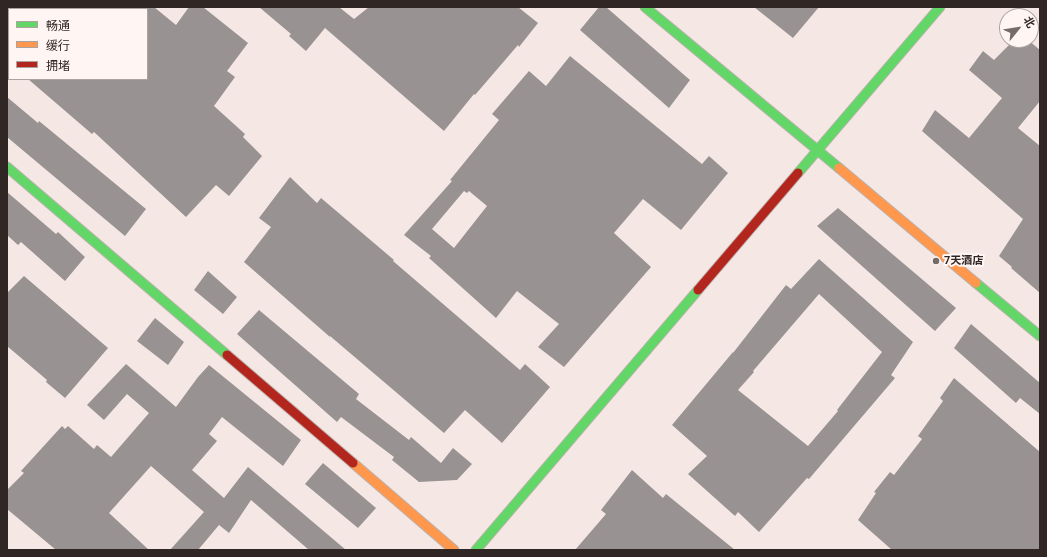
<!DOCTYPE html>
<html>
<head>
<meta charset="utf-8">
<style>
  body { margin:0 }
  #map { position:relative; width:1047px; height:557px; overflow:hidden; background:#f5e8e4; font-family:Roboto,"Noto Sans SC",sans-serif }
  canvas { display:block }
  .frame { position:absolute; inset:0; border:8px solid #302725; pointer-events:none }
  .legend { position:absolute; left:8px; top:8px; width:140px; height:72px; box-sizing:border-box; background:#fff6f3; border:1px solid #aca3a1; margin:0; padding:5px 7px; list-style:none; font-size:12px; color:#302725 }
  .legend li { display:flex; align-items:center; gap:8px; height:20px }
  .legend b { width:20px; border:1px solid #aca3a1 }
  .north { position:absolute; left:999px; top:8px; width:40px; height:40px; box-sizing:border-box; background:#fff6f3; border:1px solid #aca3a1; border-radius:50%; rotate:60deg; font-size:11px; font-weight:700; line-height:16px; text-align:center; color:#302725 }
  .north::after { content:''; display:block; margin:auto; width:14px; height:18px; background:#756b68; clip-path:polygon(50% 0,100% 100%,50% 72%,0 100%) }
</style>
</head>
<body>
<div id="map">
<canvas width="1047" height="557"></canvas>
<div class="frame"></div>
<ul class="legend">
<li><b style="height:5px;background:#63d668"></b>畅通</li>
<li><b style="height:5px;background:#ff974d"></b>缓行</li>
<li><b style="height:5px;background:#b3261e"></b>拥堵</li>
</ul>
<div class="north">北</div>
</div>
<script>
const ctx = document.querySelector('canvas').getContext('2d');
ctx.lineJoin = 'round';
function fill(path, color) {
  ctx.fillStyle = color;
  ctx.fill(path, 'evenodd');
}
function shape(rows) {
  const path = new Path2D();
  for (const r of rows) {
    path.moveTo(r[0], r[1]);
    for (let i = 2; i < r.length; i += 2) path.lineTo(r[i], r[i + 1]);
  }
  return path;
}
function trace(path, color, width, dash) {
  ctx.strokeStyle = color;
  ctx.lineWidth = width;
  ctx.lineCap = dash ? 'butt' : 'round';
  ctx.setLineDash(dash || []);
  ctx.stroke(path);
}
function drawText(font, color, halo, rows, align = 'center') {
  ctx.font = font + ' Roboto,"Noto Sans SC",sans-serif';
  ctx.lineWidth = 4;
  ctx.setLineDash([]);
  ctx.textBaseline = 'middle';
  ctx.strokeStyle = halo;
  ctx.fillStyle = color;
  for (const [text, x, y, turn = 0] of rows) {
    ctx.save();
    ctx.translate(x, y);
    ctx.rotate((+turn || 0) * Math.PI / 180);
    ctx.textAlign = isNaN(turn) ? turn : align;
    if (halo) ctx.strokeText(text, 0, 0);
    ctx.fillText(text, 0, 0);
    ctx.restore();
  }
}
fill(shape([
  [147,7,154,7,176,25,189,7,203,7,248,43,227,71,235,77,214,106,245,134,243,137,262,156,229,196,216,185,186,217,94,132,92,134,28,79,147,79],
  [259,7,339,7,354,19,369,7,518,7,538,23,519,47,518,45,475,95,474,94,444,131,325,28,306,51,289,36,291,34],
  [599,7,606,7,690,80,669,108,580,30],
  [754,7,819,7,793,38],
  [1014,40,1028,40,1040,50,1040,101,1018,128,1040,146,1040,293,1011,268,1012,267,999,256,1023,219,922,131,935,110,969,138,1002,98,969,70,983,51,994,60],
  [570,56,702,164,709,156,728,173,681,230,643,199,614,233,651,267,564,367,538,347,559,324,517,291,496,318,429,258,431,256,404,235,452,181,450,180,499,120,492,114,529,71,546,86],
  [464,191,467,193,469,191,487,206,454,248,432,229],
  [7,97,38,123,39,121,146,209,125,236,7,137],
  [290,177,317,203,321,198,394,260,393,261,520,370,525,364,550,387,502,443,465,410,444,433,330,336,330,337,244,262,271,227,259,218],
  [7,192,56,234,58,232,85,257,65,281,21,242,18,245,7,235],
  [838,208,956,308,935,331,817,226],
  [819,259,913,342,891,375,895,378,809,479,807,478,759,532,738,512,735,516,688,474,707,456,672,425,733,352,733,353,786,285,791,289],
  [819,294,882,352,837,410,838,411,808,446,738,390,754,372,753,371],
  [208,271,237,297,223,314,194,290],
  [24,276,108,348,65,398,46,382,47,380,7,346,7,293],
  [259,310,359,394,356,399,409,440,411,437,441,463,453,448,472,464,457,480,419,482,392,460,394,457,341,417,337,422,237,334],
  [155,318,184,342,168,365,137,341],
  [971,324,1040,383,1040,414,1020,398,1016,403,954,348],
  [126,364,155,389,176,407,198,377,209,365,301,440,283,466,222,417,209,434,217,441,192,470,224,498,248,467,346,550,309,550,251,500,229,533,219,525,198,550,170,550,204,512,151,466,109,513,149,550,56,550,7,509,7,490,24,473,21,471,62,426,65,429,68,426,94,449,97,445,111,457,149,413,127,394,104,420,87,405],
  [954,378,1040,452,1040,550,892,550,858,520,876,493,874,492,890,472,894,475,922,439,918,436,943,401,940,398],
  [323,463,376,508,358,528,305,484],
  [632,470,663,498,666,494,735,550,575,550,606,514,601,510]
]), '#999292');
const fast = shape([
  [645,7,839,168],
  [7,167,227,355],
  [798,173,940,7],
  [976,283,1040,336],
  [476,550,698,290]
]);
const slow = shape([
  [839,168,976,283],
  [353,463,454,550]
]);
const jam = shape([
  [698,290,798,173],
  [227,355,353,463]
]);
trace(fast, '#bcb2af', 11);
trace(slow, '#bcb2af', 11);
trace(jam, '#bcb2af', 11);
trace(fast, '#63d668', 9);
trace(slow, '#ff974d', 9);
trace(jam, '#b3261e', 9);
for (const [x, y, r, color] of [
  [936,261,4,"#756b68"]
]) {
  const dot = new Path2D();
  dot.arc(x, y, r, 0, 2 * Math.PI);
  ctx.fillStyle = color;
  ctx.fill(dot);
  trace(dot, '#fff6f3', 1.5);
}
drawText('bold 11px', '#302725', '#fff6f3', [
  ["7天酒店",944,261]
], 'left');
</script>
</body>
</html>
